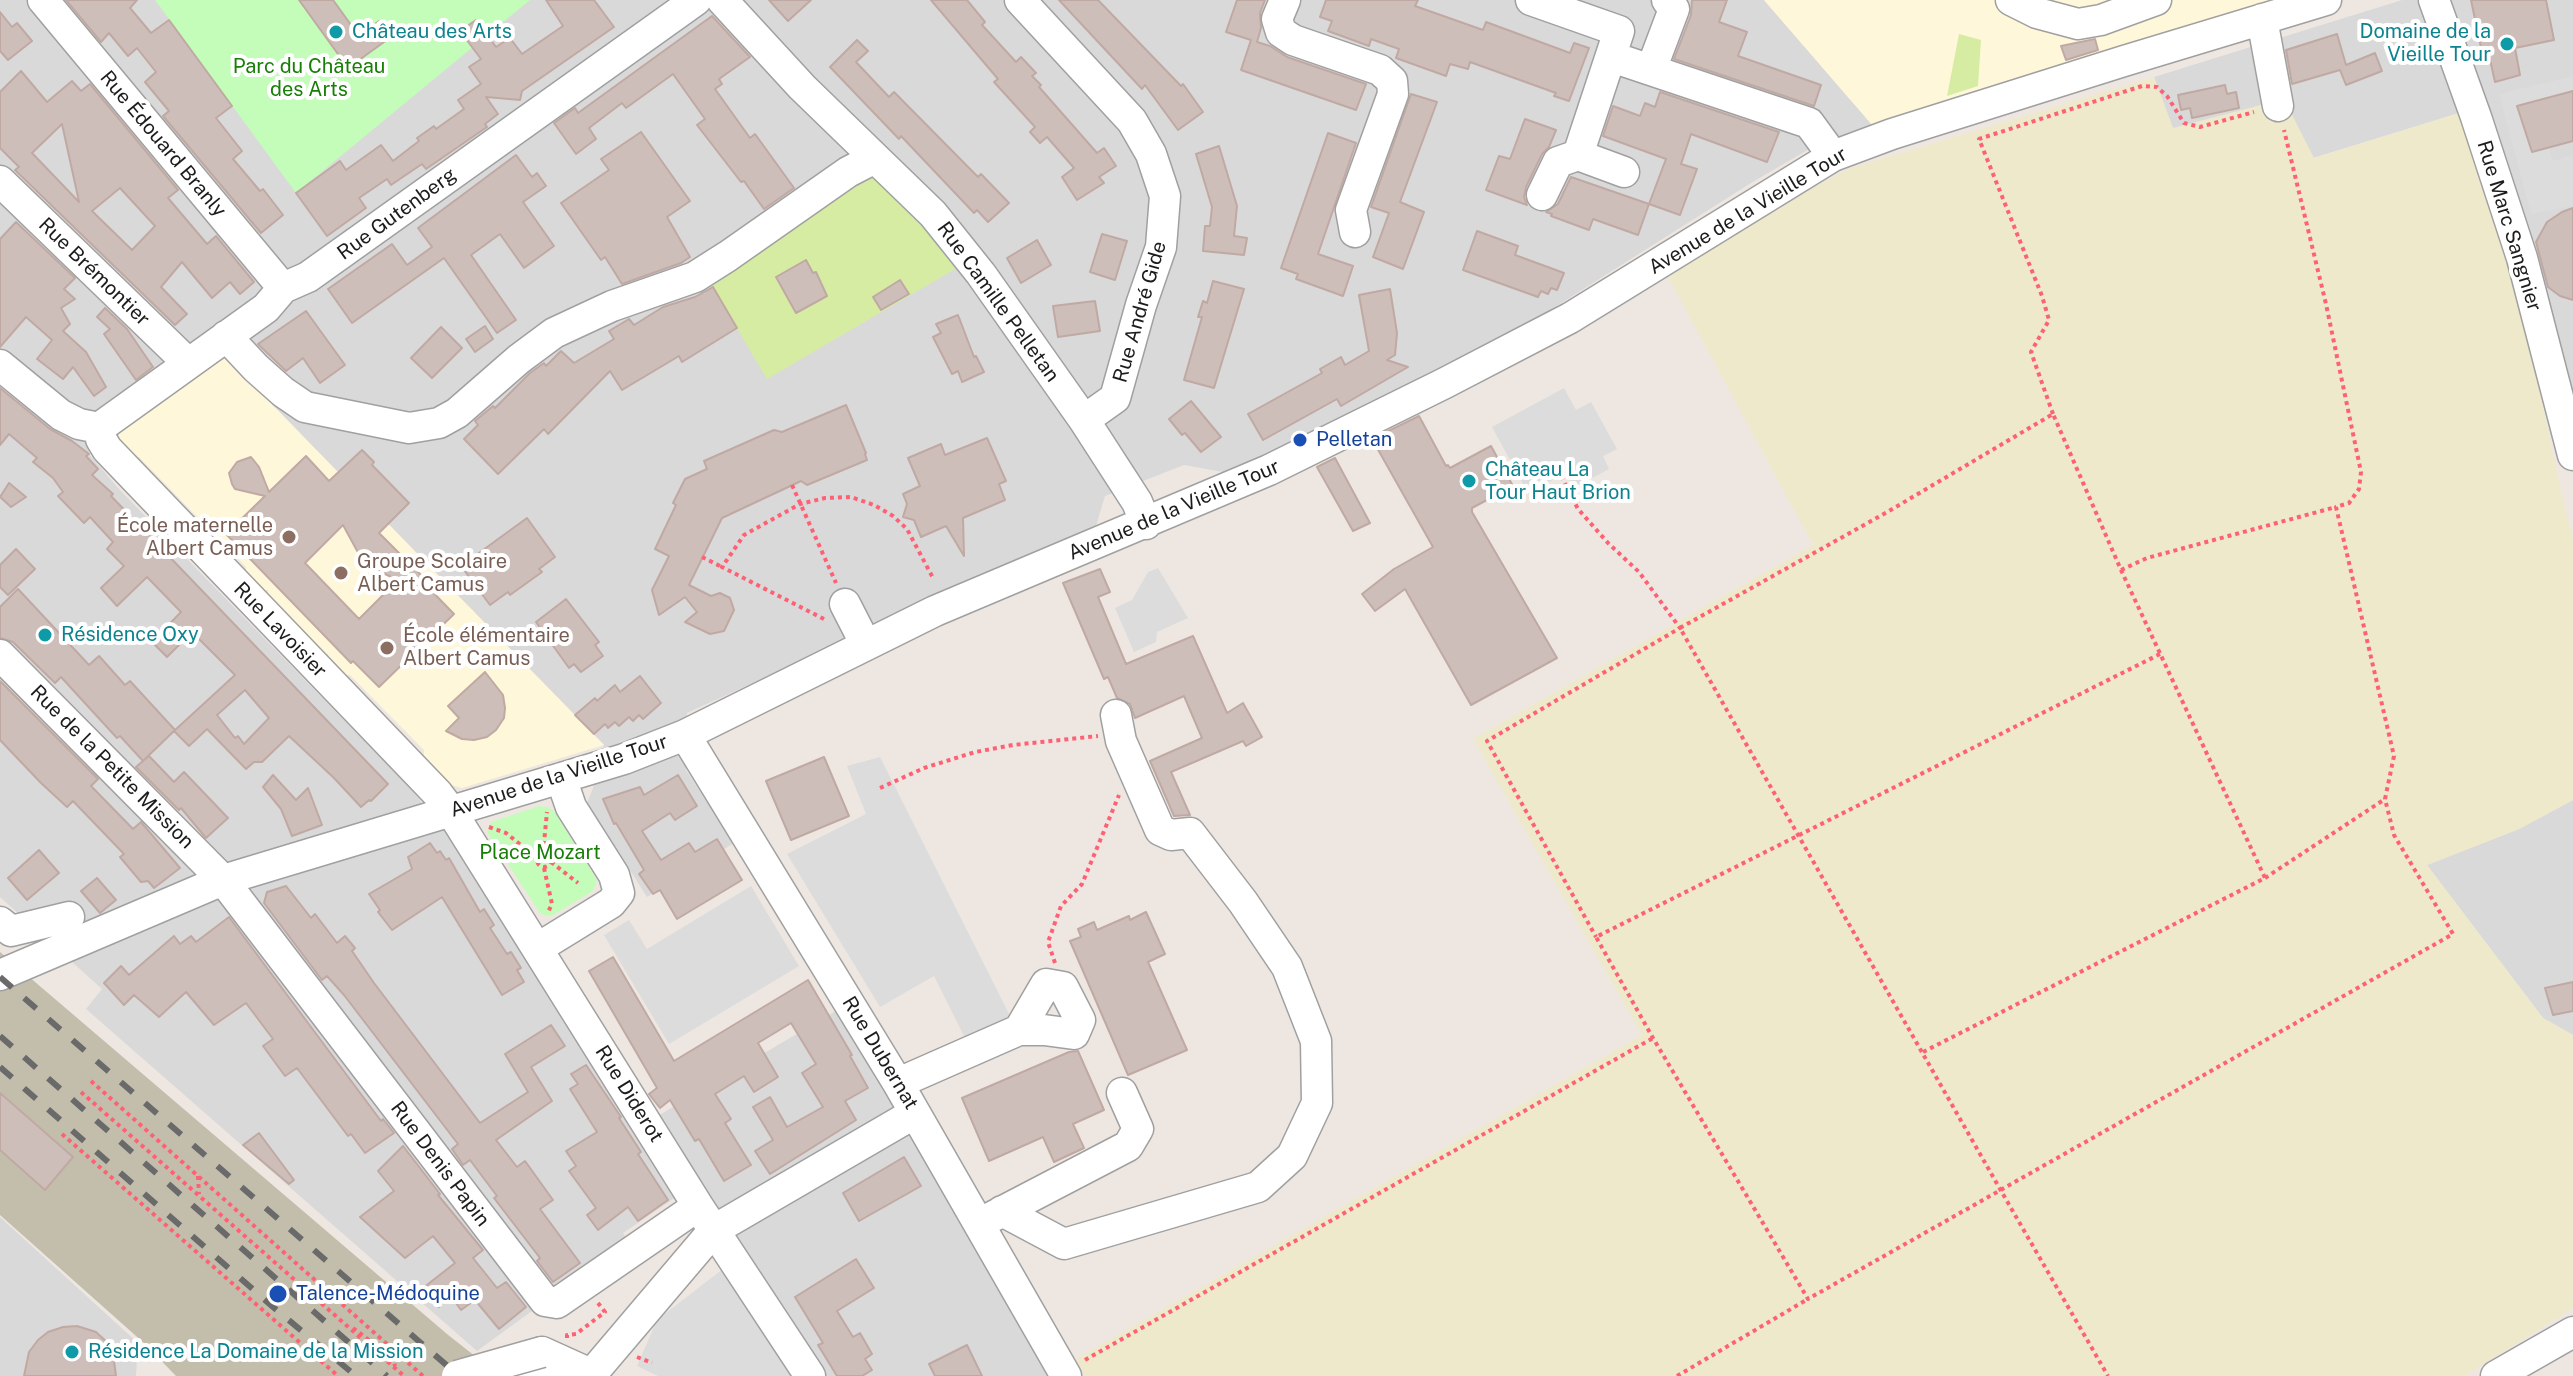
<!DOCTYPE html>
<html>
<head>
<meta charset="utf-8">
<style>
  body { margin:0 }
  canvas { display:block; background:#eee7e1 }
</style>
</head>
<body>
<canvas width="2573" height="1376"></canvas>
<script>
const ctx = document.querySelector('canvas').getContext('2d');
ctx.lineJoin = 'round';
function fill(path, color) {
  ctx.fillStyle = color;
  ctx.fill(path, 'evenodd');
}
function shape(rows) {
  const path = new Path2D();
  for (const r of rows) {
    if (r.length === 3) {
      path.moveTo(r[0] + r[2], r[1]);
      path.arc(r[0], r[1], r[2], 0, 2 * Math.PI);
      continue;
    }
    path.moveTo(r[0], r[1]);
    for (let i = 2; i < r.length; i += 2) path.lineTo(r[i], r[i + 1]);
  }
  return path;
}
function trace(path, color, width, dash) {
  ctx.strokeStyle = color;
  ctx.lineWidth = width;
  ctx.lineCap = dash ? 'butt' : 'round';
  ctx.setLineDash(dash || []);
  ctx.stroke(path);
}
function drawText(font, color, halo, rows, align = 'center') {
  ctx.font = font + ' "Public Sans",sans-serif';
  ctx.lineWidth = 8;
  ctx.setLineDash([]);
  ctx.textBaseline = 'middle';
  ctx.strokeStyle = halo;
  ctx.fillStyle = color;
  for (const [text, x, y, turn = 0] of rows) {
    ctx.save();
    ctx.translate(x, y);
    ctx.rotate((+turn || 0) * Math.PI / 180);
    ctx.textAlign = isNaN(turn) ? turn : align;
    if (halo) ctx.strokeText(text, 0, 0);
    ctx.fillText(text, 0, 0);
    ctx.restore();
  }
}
fill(shape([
  [0,0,1764,0,1873,126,1811,148,1751,183,1487,350,1228,473,1184,465,1105,496,1096,526,687,713,686,770,734,843,647,897,587,803,593,788,604,745,225,356,196,339,93,412,89,454,118,488,412,790,451,839,625,1114,661,1114,839,1009,1049,1376,824,1376,701,1180,623,1233,628,1241,477,1351,86,1009,102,989,0,897],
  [2402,0,2573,0,2573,407,2459,113,2313,158,2284,99,2173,129,2154,77],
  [2573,800,2573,1035,2543,1018,2427,865,2519,829],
  [0,1217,138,1343,136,1376,0,1376]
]), '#dad9d9');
fill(shape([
  [1764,0,2282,0,1873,126],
  [225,356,432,569,604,745,462,788,448,784,424,759,424,750,350,675,342,675,329,661,328,654,321,653,268,598,268,590,260,590,246,576,246,567,139,457,131,457,119,445,119,431]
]), '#fff7d9');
fill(shape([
  [0,952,447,1334,500,1376,176,1376,145,1344,0,1215]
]), '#c3beac');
fill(shape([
  [2154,77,2173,128,2284,99,2314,158,2459,113,2494,211,2533,361,2565,509,2573,537,2573,800,2519,829,2427,865,2543,1018,2573,1035,2573,1308,2464,1376,1085,1376,1076,1359,1642,1035,1473,739,1813,545,1668,277,1804,193,1848,169]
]), '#eee9cb');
fill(shape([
  [1959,34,1981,40,1978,86,1947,96],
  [873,174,960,266,767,379,712,286]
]), '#d7eca3');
fill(shape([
  [155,0,530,0,296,193],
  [539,806,547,807,554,811,597,880,593,891,553,915,546,916,540,913,487,832,491,822]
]), '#c4fcba');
fill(shape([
  [2573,76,2573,91,2517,107,2532,152,2549,148,2553,161,2573,155,2573,206,2531,214,2499,94],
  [1564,388,1576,410,1591,402,1617,449,1603,456,1609,469,1574,488,1566,473,1528,493,1492,427],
  [1158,568,1188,618,1157,632,1156,642,1134,652,1115,608,1132,600,1148,572],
  [880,757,1010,1016,966,1040,934,976,880,1007,787,854,866,814,847,766],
  [751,886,799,966,669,1044,604,935,629,920,647,949],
  [728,1265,793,1376,658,1376,637,1366,657,1320]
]), '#dcdcdc');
const building = shape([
  [66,0,137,0,130,8,151,33,169,20,232,106,216,118,242,151,233,159,260,191,263,189,283,215,261,233,163,116,169,111,145,82,156,72,137,48,128,56,109,33,101,42,66,0],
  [299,0,333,0,359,36,379,21,391,37,348,68,299,0],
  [546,0,594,0,614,27,522,91,520,100,486,97,498,114,485,124,487,127,426,169,422,164,391,185,387,179,359,198,366,208,327,236,296,193,340,161,346,170,381,145,393,161,419,141,417,138,434,126,436,129,464,109,458,100,481,84,469,67,481,59,460,31,476,20,496,47,510,38,522,54,563,26,546,0],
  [769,0,811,0,788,21,769,0],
  [931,0,967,0,985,22,982,25,1016,62,1021,57,1036,73,1032,76,1041,85,1039,87,1097,153,1104,148,1116,166,1099,177,1104,183,1077,200,1062,177,1074,168,1047,137,1040,143,1030,132,1035,127,994,82,998,79,931,0],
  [1059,0,1098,0,1181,86,1183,84,1203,112,1178,130,1145,85,1142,89,1059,0],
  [1237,0,1265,0,1260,13,1261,28,1257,42,1270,46,1287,57,1366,84,1356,110,1241,70,1251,40,1226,32,1237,0],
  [1326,0,1418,0,1415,6,1483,30,1486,22,1570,53,1574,43,1589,48,1569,101,1554,96,1556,93,1470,62,1468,69,1450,64,1446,76,1396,58,1399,49,1371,39,1369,46,1328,31,1332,21,1320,17,1326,0],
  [1692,0,1727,0,1719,22,1747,32,1738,56,1821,85,1814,106,1674,59,1691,15,1692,0],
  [2471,0,2546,0,2554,40,2515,48,2520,75,2495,82,2489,55,2483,57,2471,0],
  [0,12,12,27,17,23,32,41,8,60,0,51,0,12],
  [712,16,750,57,719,79,722,84,715,89,750,138,755,134,794,188,764,209,744,181,741,182,697,125,705,119,673,74,626,108,622,103,589,128,596,139,576,154,554,123,575,108,578,113,712,16],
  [2337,34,2346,65,2375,53,2382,71,2346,85,2340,70,2292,84,2286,50,2337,34],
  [2095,39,2098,50,2066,60,2061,46,2095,39],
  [857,40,868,51,856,62,889,97,894,92,978,177,981,174,1009,203,988,222,977,210,974,213,901,136,899,139,830,67,857,40],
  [21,71,47,102,72,81,81,91,90,84,178,190,168,198,207,244,216,236,254,282,240,294,230,282,212,298,182,262,161,287,187,314,175,325,15,170,19,167,0,148,0,92,21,71],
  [62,124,78,197,79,202,32,153,62,124],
  [120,188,155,226,132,250,92,211,120,188],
  [2225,85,2227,94,2236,92,2239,108,2192,118,2190,108,2181,110,2178,95,2225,85],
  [2573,91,2573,141,2532,152,2517,106,2573,91],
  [1660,92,1779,132,1767,162,1691,134,1681,164,1697,169,1680,215,1649,204,1666,159,1603,136,1613,106,1640,116,1645,103,1655,107,1660,92],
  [1411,94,1437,102,1400,202,1424,212,1403,269,1373,257,1389,213,1371,207,1411,94],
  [1525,119,1556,130,1549,147,1542,154,1526,187,1524,197,1527,205,1486,190,1499,156,1510,159,1525,119],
  [641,132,690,201,667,217,690,257,681,263,622,284,605,257,601,260,561,203,609,170,601,159,641,132],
  [1328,133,1356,143,1318,254,1353,266,1343,296,1296,279,1298,274,1281,268,1328,133],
  [1219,146,1237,206,1234,236,1247,238,1244,255,1203,251,1205,226,1210,226,1212,207,1196,154,1219,146],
  [516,155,532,177,537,173,546,186,523,202,554,246,524,268,500,234,471,255,516,320,497,333,444,258,352,323,328,289,392,244,407,265,432,247,418,228,516,155],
  [1571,177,1649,204,1638,235,1593,219,1589,230,1551,216,1552,214,1546,212,1558,204,1571,177],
  [2573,208,2573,300,2560,296,2548,287,2536,242,2547,222,2562,212,2573,208],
  [16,222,75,278,64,289,75,299,61,308,70,324,63,331,86,352,106,387,94,396,73,367,63,379,37,359,52,340,26,317,0,347,0,239,16,222],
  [1477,231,1518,246,1515,255,1564,273,1557,290,1551,288,1548,294,1541,291,1538,297,1463,270,1477,231],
  [1102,234,1127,241,1115,280,1090,272,1102,234],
  [1037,240,1051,265,1021,283,1007,258,1037,240],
  [806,260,813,273,816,272,827,296,796,313,776,277,806,260],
  [900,280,909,294,881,310,873,297,900,280],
  [1213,281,1244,289,1214,388,1184,380,1202,317,1198,317,1203,301,1207,303,1213,281],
  [713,287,737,328,682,362,679,356,622,390,610,371,548,434,544,429,498,474,464,439,478,425,475,421,493,406,495,408,530,373,544,363,546,366,561,351,574,363,614,339,609,331,629,319,634,325,663,307,695,297,713,287],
  [1390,289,1397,333,1395,355,1387,360,1408,367,1341,406,1337,399,1263,440,1248,414,1322,373,1320,369,1341,357,1345,365,1369,351,1359,295,1390,289],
  [1095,301,1100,331,1058,337,1053,306,1095,301],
  [105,308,127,329,153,367,136,380,104,334,110,329,97,317,105,308],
  [306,311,345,365,320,383,303,358,286,371,258,344,306,311],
  [958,315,974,357,976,356,984,372,962,382,958,371,952,374,933,337,941,333,936,324,958,315],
  [485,326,493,339,475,352,466,339,485,326],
  [441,327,462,348,432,378,411,358,441,327],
  [0,388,50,429,72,441,89,454,86,456,98,469,92,475,113,494,111,496,388,784,371,801,369,800,361,807,334,778,289,736,262,762,254,762,246,769,207,729,189,746,174,731,235,675,192,632,167,657,152,642,181,612,147,577,117,606,101,588,124,566,107,549,113,542,90,517,84,523,58,496,63,492,53,478,33,462,37,458,9,434,0,445,0,388],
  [245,690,269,718,244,744,238,736,235,738,217,715,245,690],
  [1191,401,1221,437,1201,452,1185,433,1182,435,1169,419,1191,401],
  [846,405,866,453,865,454,867,460,807,485,801,481,722,518,689,585,711,596,720,593,730,598,734,610,724,631,710,634,685,622,697,612,685,597,659,615,652,590,669,556,655,549,676,505,673,503,685,479,707,469,704,461,765,434,774,430,782,432,846,405],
  [1419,416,1446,466,1448,465,1450,468,1491,446,1513,486,1472,508,1472,512,1557,658,1471,705,1405,589,1375,611,1362,594,1394,569,1433,547,1372,439,1419,416],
  [987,438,1006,481,999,484,1005,500,963,518,964,556,946,526,921,537,914,520,903,517,907,504,903,494,920,486,908,458,941,444,945,455,987,438],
  [362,450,374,462,372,465,409,503,379,533,422,576,419,578,454,614,379,687,353,661,351,663,226,534,265,496,235,489,232,484,229,473,237,462,251,457,259,467,269,492,306,456,329,481,362,450],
  [343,525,361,558,374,569,398,580,359,619,305,563,343,525],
  [1335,458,1370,523,1353,531,1317,467,1335,458],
  [9,483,26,497,11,507,0,497,9,483],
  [527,518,555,557,539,569,542,572,510,595,508,592,490,605,461,566,527,518],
  [16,549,35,569,8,595,0,587,0,565,16,549],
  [1100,569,1110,592,1098,597,1126,664,1193,636,1227,713,1243,703,1262,737,1246,746,1243,741,1171,772,1190,815,1174,816,1150,761,1202,738,1184,696,1135,718,1130,704,1117,698,1108,677,1104,679,1063,583,1100,569],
  [18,589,89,665,99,656,125,685,130,681,175,730,144,760,149,756,174,782,184,772,228,818,206,838,181,808,179,810,136,767,143,761,120,736,117,738,61,677,55,683,13,642,0,638,0,607,18,589],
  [566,599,599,642,595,645,603,656,581,672,574,664,569,668,536,622,566,599],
  [485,672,503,695,505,708,504,718,496,730,487,737,474,740,462,739,446,731,459,718,448,706,485,672],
  [640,676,661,703,643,719,639,715,633,721,629,717,619,726,615,722,608,728,605,724,594,734,575,715,595,698,597,701,615,685,620,692,640,676],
  [0,681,98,779,91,786,133,829,141,822,180,868,154,888,148,881,141,882,120,857,124,854,73,801,67,807,41,783,0,740,0,681],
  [824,757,849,816,791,840,766,781,824,757],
  [273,775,296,800,308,788,322,825,292,836,281,809,263,787,273,775],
  [678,775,697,806,675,820,670,813,642,831,661,860,689,843,695,852,717,839,742,880,677,919,660,890,653,894,639,874,644,870,616,823,614,824,603,799,640,787,644,795,678,775],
  [430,843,437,853,440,851,446,860,449,858,480,912,484,909,494,925,490,928,507,954,511,952,521,968,517,970,524,982,502,995,442,897,392,930,378,912,380,910,369,894,412,869,408,857,430,843],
  [39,850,59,873,27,900,8,878,39,850],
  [97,878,116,900,100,913,81,891,97,878],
  [286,886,311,918,315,914,337,943,345,936,355,948,352,951,374,983,480,1123,528,1092,505,1054,551,1025,565,1046,531,1067,552,1101,496,1140,517,1167,525,1161,553,1200,540,1209,580,1263,553,1282,537,1261,540,1258,494,1198,497,1196,470,1160,463,1165,452,1149,458,1144,344,995,327,976,322,980,264,903,267,892,286,886],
  [1146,912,1165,954,1148,962,1187,1050,1128,1075,1070,941,1081,937,1078,929,1094,922,1097,930,1129,916,1130,920,1146,912],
  [229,917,381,1121,383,1119,394,1133,365,1153,351,1134,348,1136,297,1068,285,1076,263,1046,273,1039,246,1003,214,1025,186,992,159,1017,134,995,124,1005,104,983,121,966,129,975,174,936,180,944,191,936,196,942,229,917],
  [613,957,674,1061,808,980,852,1055,850,1056,868,1088,845,1101,856,1120,770,1174,755,1151,773,1140,753,1107,770,1097,787,1127,823,1107,802,1073,816,1064,791,1023,758,1043,778,1077,754,1092,744,1076,715,1094,731,1119,725,1123,751,1165,724,1181,699,1139,695,1141,670,1100,660,1108,649,1094,657,1088,589,971,613,957],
  [2573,982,2573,1011,2553,1015,2545,988,2573,982],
  [1078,1051,1104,1110,1073,1124,1084,1148,1054,1162,1043,1137,989,1161,962,1098,1069,1052,1078,1051],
  [586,1065,621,1117,619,1118,641,1152,638,1154,668,1200,638,1221,628,1207,598,1230,587,1215,596,1208,569,1171,576,1166,566,1151,597,1132,570,1089,578,1084,571,1074,586,1065],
  [0,1093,73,1157,45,1190,0,1150,0,1093],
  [259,1133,294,1180,289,1184,243,1145,259,1133],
  [403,1146,440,1194,438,1195,483,1250,473,1258,497,1288,506,1282,526,1307,499,1329,475,1300,461,1310,450,1295,439,1307,423,1288,455,1263,433,1236,405,1258,360,1217,394,1191,378,1171,403,1146],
  [904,1157,921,1186,859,1221,843,1193,904,1157],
  [856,1259,874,1288,837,1311,853,1337,860,1333,872,1354,865,1359,872,1370,862,1376,837,1376,818,1345,823,1343,795,1297,856,1259],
  [77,1326,96,1332,110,1345,117,1360,114,1361,116,1376,24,1376,29,1352,38,1340,48,1332,63,1327,77,1326],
  [967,1345,982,1376,935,1376,929,1364,967,1345]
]);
fill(building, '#cebeba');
trace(building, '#c0a9a3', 2);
const minor = shape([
  [43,0,283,288],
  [722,0,802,87,933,214,981,274,1084,420,1137,502,1146,524],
  [1020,0,1132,121,1151,154,1165,196,1161,247,1141,305,1115,398,1084,420],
  [1285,0,1277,19,1281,32,1293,40,1380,70,1392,81,1393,94,1351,210,1355,232],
  [1531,0,1619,31,1578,155,1624,172],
  [2011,0,2037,13,2078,24,2101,20,2156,0],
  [2434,0,2476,117,2522,258,2573,455],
  [2262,19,2278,106],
  [1612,57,1809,123,1833,156],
  [1651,70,1674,9,1667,0],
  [0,181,188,363],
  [1542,195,1558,162,1578,155],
  [226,336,256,368,283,392,305,407,409,428,439,423,457,413,519,359,554,333,612,306,695,277,728,256,848,172,875,158],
  [0,365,61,415,79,424,99,428],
  [99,428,101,439,107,449,438,794,451,811,698,1206,810,1376],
  [99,428,266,308,283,288,308,277,696,0],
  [845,604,866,645],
  [0,655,223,880,545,1301,557,1303,698,1206],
  [685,735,899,1085,1066,1376],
  [0,922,11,931,69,917],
  [538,948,611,903,619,893,614,875,571,807,561,778],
  [0,975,223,880,624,759,685,735,935,611,1269,470,1445,383,1570,318,1833,156,1892,134,2124,61,2326,0],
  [899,1085,912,1077,1019,1030,1044,1030,1074,1034,1080,1020,1063,987,1046,984,1019,1030],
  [1002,1211,1064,1244,1258,1187,1292,1156,1317,1103,1316,1041,1287,967,1243,902,1190,833,1171,835,1160,830,1121,741,1116,715],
  [988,1219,1128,1146,1138,1129,1122,1093],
  [542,1352,595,1376],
  [591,1375,714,1230,915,1113],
  [513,1376,558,1361],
  [2496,1376,2573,1332]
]);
trace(minor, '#a0a0a0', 33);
trace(shape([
  [2053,414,2031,352,2049,320,2042,296,1979,139,2142,86,2157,87,2167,96,2184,123,2200,127,2254,112],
  [1561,476,1578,509,1608,543,1639,572,1680,628,1487,741,1596,937],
  [792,485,836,583],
  [702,557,722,567],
  [2121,570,2147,558,2336,507],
  [824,619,722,567,744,535,800,504,825,498,851,497,874,505,893,516,907,529,933,578],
  [2160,654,1596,937,1653,1038,1808,1299,2453,934,2394,835,2385,799,2394,756,2336,507,2349,503,2359,489,2361,472,2326,304,2284,130],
  [880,788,924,768,975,752,1013,745,1098,736],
  [489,827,506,833,537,858],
  [544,860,7],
  [543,853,547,812],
  [551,862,578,883],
  [544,868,552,904,548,912],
  [2265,878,2385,799],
  [1055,963,1048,942,1061,906,1082,884,1119,795],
  [1923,1052,2265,878,2121,570,2053,414,1889,511,1680,628,2000,1189,2108,1376],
  [91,1081,423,1376],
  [81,1092,404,1376],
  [62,1134,338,1376],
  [198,1176,199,1194],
  [353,1328,393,1358,395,1366],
  [567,1338,567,1335,576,1334,605,1312,598,1303],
  [637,1357,652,1363],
  [1085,1360,1653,1038],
  [1677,1376,1808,1299]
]), '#ff6174', 4, [4, 4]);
trace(minor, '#fff', 30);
trace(shape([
  [0,977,459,1376],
  [0,1036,387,1376],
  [0,1067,273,1307,356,1376]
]), '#6a6a6a', 6, [16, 16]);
const minorBridge = shape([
  [457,1376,542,1352]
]);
trace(minorBridge, '#a0a0a0', 33, []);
trace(minorBridge, '#fff', 30);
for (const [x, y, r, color] of [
  [336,32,8,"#0f9aa8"],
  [2507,44,8,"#0f9aa8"],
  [1300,440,8,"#1a4fb4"],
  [1469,481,8,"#0f9aa8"],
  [289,537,8,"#8d6e63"],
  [341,573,8,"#8d6e63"],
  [45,635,8,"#0f9aa8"],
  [387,648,8,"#8d6e63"],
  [278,1294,10,"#1a4fb4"],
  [72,1352,8,"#0f9aa8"]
]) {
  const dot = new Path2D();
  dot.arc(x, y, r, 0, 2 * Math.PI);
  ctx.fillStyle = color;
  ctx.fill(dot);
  trace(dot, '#fff', 3);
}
drawText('20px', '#0d838f', '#fff', [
  ["Château des Arts",352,32],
  ["Domaine de la",2491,32,"right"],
  ["Vieille Tour",2491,55,"right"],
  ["Château La",1485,470],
  ["Tour Haut Brion",1485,493],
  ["Résidence Oxy",61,635],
  ["Résidence La Domaine de la Mission",88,1352]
], 'left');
drawText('20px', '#177e06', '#fff', [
  ["Parc du Château",309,67],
  ["des Arts",309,90],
  ["Place Mozart",540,853]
]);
drawText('20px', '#1c1c1c', '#fff', [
  ["Rue Édouard Branly",163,144,50],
  ["Avenue de la Vieille Tour",1748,211,-31],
  ["Rue Gutenberg",397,214,-36],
  ["Rue Marc Sangnier",2509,226,73],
  ["Rue Brémontier",94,272,44],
  ["Rue Camille Pelletan",998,302,54],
  ["Rue André Gide",1140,312,-74],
  ["Avenue de la Vieille Tour",1174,510,-23],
  ["Rue Lavoisier",280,630,46],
  ["Rue de la Petite Mission",112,767,45],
  ["Avenue de la Vieille Tour",559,776,-18],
  ["Rue Dubernat",880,1053,59],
  ["Rue Diderot",629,1094,58],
  ["Rue Denis Papin",440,1164,53]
]);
drawText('20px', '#164399', '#fff', [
  ["Pelletan",1316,440],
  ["Talence-Médoquine",296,1294]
], 'left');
drawText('20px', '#785e54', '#fff', [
  ["École maternelle",273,526,"right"],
  ["Albert Camus",273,549,"right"],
  ["Groupe Scolaire",357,562],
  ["Albert Camus",357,585],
  ["École élémentaire",403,636],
  ["Albert Camus",403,659]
], 'left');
</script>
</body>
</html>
